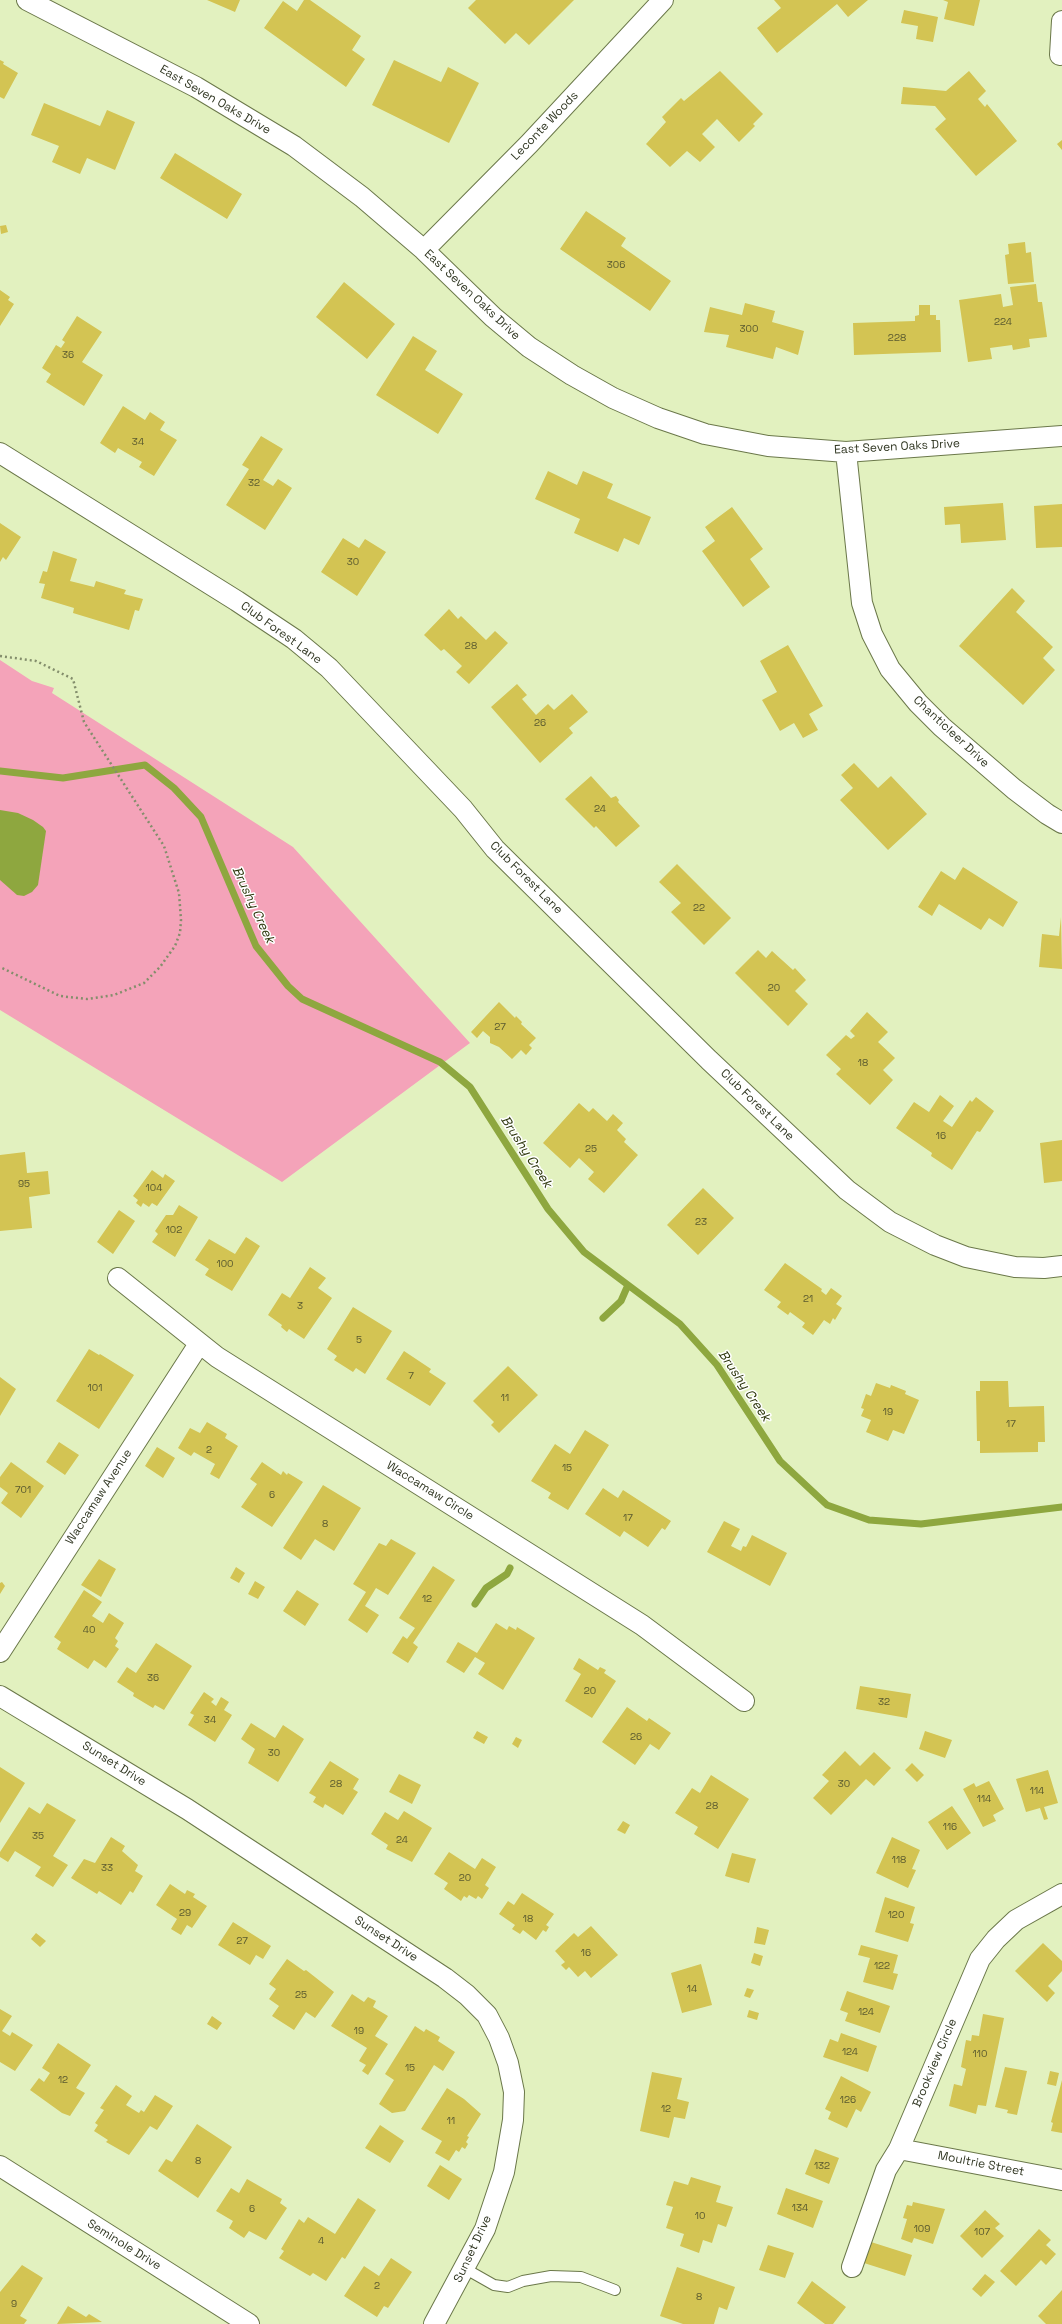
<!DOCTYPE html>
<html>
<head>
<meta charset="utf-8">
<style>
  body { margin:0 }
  canvas { display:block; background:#e2f1bf }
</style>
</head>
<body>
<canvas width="1062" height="2324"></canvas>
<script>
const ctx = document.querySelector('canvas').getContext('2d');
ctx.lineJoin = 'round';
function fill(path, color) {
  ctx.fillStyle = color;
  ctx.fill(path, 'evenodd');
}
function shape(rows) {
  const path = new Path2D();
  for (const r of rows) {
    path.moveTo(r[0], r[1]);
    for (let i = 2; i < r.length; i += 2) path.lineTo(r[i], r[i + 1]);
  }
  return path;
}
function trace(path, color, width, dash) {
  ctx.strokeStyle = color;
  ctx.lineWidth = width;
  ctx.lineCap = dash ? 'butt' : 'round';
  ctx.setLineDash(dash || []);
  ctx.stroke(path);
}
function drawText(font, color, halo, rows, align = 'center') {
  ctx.font = font + ' "Space Grotesk",sans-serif';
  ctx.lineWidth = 3;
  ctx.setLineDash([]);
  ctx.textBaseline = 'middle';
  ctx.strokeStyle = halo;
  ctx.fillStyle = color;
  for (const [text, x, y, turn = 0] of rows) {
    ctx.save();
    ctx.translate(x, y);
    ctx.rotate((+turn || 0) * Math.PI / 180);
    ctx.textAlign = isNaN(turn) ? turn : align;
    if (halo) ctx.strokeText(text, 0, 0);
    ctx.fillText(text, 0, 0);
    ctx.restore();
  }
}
fill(shape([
  [0,660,32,681,54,688,52,693,293,847,470,1043,282,1182,0,1010]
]), '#f4a3b9');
fill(shape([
  [0,810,18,813,33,820,43,827,46,831,38,885,32,892,24,896,17,895,0,880]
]), '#8ea73f');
trace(shape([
  [0,771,63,778,145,765,174,788,201,817,256,946,288,986,302,999,440,1062,470,1087,548,1209,584,1252,680,1324,717,1365,780,1461,827,1505,869,1520,921,1524,1062,1507],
  [603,1318,621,1301,628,1285],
  [475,1604,486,1588,507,1574,510,1568]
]), '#8ea73f', 7);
fill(shape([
  [207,0,240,0,235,12],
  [304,0,310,0,361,36,352,50,365,59,346,87,264,28,283,1,297,11],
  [476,0,574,0,529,45,516,33,505,44,468,8],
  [774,0,868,0,848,17,837,4,777,53,757,28,781,8],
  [943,0,980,0,974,26,944,19,948,2],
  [904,10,938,17,933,42,916,39,918,26,901,23],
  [0,60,4,62,3,64,18,73,4,99,0,97],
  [394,60,441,82,448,67,479,83,449,143,372,105],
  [720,71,763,114,753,124,755,126,739,142,717,119,702,134,715,147,700,162,687,151,670,167,646,144,666,122,662,117,681,98,684,101],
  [969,71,986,91,978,99,985,107,987,104,1017,141,976,176,935,129,946,119,935,106,901,104,903,87,946,91],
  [44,103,100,126,107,110,135,122,115,170,87,158,80,174,52,162,59,146,31,135],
  [1062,140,1062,150,1057,144],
  [175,153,242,194,227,219,160,178],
  [586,211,626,238,621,246,671,281,650,311,560,249],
  [6,225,8,232,1,234,0,226],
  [1025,242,1026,253,1031,252,1034,282,1008,284,1005,255,1009,254,1008,244],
  [344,282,395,324,367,359,316,317],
  [1036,284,1038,302,1042,302,1047,337,1029,339,1030,347,1013,350,1012,345,990,348,992,359,968,362,959,300,1001,294,1003,307,1013,305,1010,287],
  [0,290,10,297,8,300,14,304,0,326],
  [745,303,775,311,772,322,804,331,798,355,776,347,773,359,726,347,729,335,704,332,710,307,742,315],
  [919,305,930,305,930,315,936,315,936,320,940,320,941,352,854,355,853,323,915,321,915,316,919,315],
  [77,316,102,332,82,362,103,375,84,406,46,382,51,374,42,368,56,345,61,348,65,342,62,340],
  [413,336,437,351,425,370,463,394,438,434,376,395],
  [123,406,145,420,150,412,165,422,160,430,177,440,154,476,139,467,142,462,118,448,115,453,100,443],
  [261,436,283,449,263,480,273,486,278,479,292,488,265,530,226,505,249,469,242,465],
  [548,471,577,485,583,471,613,484,607,498,651,517,639,545,624,538,618,552,574,533,580,519,535,499],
  [1003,503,1006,540,961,543,960,524,945,525,944,507],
  [1062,504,1062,547,1036,548,1034,506],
  [732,507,763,549,750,559,770,587,743,607,702,551,715,541,705,527],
  [0,523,21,537,6,560,3,557,0,562],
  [343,538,359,548,365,539,386,552,357,596,321,572],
  [53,551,77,559,70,581,94,587,96,581,126,590,124,594,143,599,139,611,135,610,129,630,73,613,74,608,41,598,45,584,39,583,43,571,47,572],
  [1012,588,1025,601,1016,612,1053,647,1043,658,1055,670,1023,705,959,646],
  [449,609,458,619,461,616,486,640,495,631,508,643,469,684,456,672,462,666,444,649,441,651,424,635],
  [788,645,823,706,809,714,818,730,803,738,794,723,780,731,762,700,777,692,760,661],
  [517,684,527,695,522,699,536,715,548,704,554,710,572,694,588,712,569,728,573,733,540,763,491,707],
  [854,763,878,788,891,776,927,814,888,850,840,800,853,788,841,775],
  [591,776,611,798,616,796,619,800,618,802,640,826,616,847,596,826,594,828,565,799],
  [677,864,731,918,704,945,671,912,681,903,659,882],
  [963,867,1018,902,1003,927,989,918,981,930,939,904,932,916,918,907,941,871,955,880],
  [1061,917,1062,969,1039,967,1042,934,1059,936],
  [758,950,766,958,772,951,793,970,795,968,806,980,795,991,808,1004,788,1026,735,973],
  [499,1002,515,1018,516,1016,522,1022,521,1024,536,1038,529,1045,532,1048,526,1055,521,1050,512,1059,499,1047,490,1043,490,1037,483,1031,477,1038,471,1032],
  [867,1012,888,1032,878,1042,895,1058,883,1070,893,1080,870,1105,836,1074,841,1069,826,1055,846,1035,851,1039,855,1036,850,1031],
  [940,1095,954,1106,943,1121,952,1127,970,1100,972,1102,976,1097,994,1111,980,1132,977,1131,952,1170,931,1156,932,1153,896,1128,914,1102,929,1112],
  [579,1103,589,1112,593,1108,607,1121,613,1114,623,1123,617,1130,626,1139,624,1142,638,1155,604,1193,588,1179,594,1172,579,1158,570,1168,543,1143],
  [1062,1140,1062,1181,1044,1183,1040,1143],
  [25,1152,27,1173,48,1171,50,1194,29,1197,32,1228,0,1231,0,1155],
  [152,1170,163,1178,165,1174,175,1181,157,1206,152,1203,149,1207,143,1203,141,1207,136,1203,138,1200,133,1196],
  [703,1188,734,1218,698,1255,667,1225],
  [179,1205,198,1217,175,1257,152,1242,158,1234,155,1231,166,1215,173,1215],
  [119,1210,135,1221,113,1254,97,1242],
  [246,1237,260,1246,232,1291,205,1275,209,1269,195,1260,209,1239,235,1254],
  [785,1263,822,1289,821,1291,826,1295,831,1288,842,1296,836,1304,842,1308,835,1320,833,1318,830,1324,824,1320,813,1335,802,1327,805,1323,790,1312,788,1315,777,1307,781,1302,764,1290],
  [310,1267,326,1278,318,1288,332,1298,304,1339,289,1329,287,1332,281,1327,282,1325,268,1315,282,1293,290,1298],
  [353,1307,392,1331,365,1374,356,1368,353,1372,334,1360,337,1356,327,1349],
  [89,1349,99,1355,100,1354,134,1375,99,1429,56,1401],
  [404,1351,431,1369,429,1372,446,1383,430,1406,386,1379],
  [508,1366,538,1395,499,1433,491,1425,494,1422,473,1401],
  [0,1377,16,1389,0,1416],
  [980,1381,1008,1381,1009,1407,1044,1406,1045,1442,1038,1442,1038,1452,980,1453,980,1441,977,1441,976,1391,980,1391],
  [876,1383,890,1388,891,1385,906,1391,905,1394,919,1400,904,1434,893,1430,888,1441,866,1432,871,1420,861,1416,864,1409,861,1408,866,1394,871,1396],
  [207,1422,227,1434,225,1438,238,1446,219,1479,210,1474,215,1464,194,1452,191,1456,178,1448,190,1428,200,1433],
  [585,1430,609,1445,568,1510,548,1498,551,1493,531,1481,555,1444,570,1454],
  [59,1442,79,1455,65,1475,46,1462],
  [157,1447,175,1458,163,1478,145,1466],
  [11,1462,44,1486,21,1518,1,1503,8,1493,0,1487,0,1477],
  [262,1462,281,1475,283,1471,287,1475,288,1473,303,1482,272,1527,241,1507,257,1484,250,1479],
  [323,1485,361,1508,334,1551,315,1539,301,1560,283,1548],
  [603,1488,618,1498,623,1490,671,1521,665,1530,662,1528,648,1547,624,1531,620,1537,585,1514],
  [724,1521,740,1529,731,1546,741,1551,743,1546,746,1547,752,1535,787,1553,770,1586,707,1552],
  [391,1539,416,1553,388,1595,376,1588,365,1606,379,1615,367,1633,348,1620,366,1592,353,1584,379,1543,386,1546],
  [99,1559,116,1569,101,1597,81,1585],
  [433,1566,455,1580,413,1643,418,1647,408,1663,392,1653,403,1636,407,1639,415,1628,399,1618],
  [236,1567,245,1573,239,1583,230,1578],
  [255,1581,265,1587,258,1599,248,1594],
  [2,1582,5,1586,0,1594,0,1583],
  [84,1590,102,1602,92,1616,103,1623,109,1613,124,1623,115,1638,118,1641,115,1646,119,1649,106,1668,94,1660,88,1669,57,1649,61,1642,54,1637],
  [297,1590,319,1604,305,1626,283,1611],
  [496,1623,507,1630,509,1626,516,1630,517,1627,535,1638,503,1690,478,1674,485,1663,475,1657,464,1673,446,1662,458,1642,477,1653],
  [156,1643,192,1666,164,1710,155,1705,153,1708,133,1696,134,1693,117,1682,127,1667,136,1673],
  [579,1658,598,1670,600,1667,606,1670,604,1673,616,1681,592,1718,565,1701,581,1674,573,1669],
  [860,1686,911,1694,907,1718,856,1709],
  [204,1692,214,1699,211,1702,216,1706,221,1697,229,1702,224,1710,232,1715,215,1742,188,1725,194,1715,190,1713],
  [627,1707,647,1721,649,1718,671,1733,659,1750,650,1744,635,1765,602,1742],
  [251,1723,275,1738,283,1725,304,1739,278,1782,248,1763,255,1749,241,1739],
  [477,1731,488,1737,484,1744,473,1738],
  [925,1731,952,1740,945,1758,919,1749],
  [516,1737,522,1740,518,1748,512,1744],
  [845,1751,860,1766,874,1752,891,1768,874,1786,866,1779,831,1815,813,1798,829,1781,822,1775],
  [330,1761,359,1779,353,1789,358,1792,343,1815,325,1804,323,1808,313,1802,316,1797,309,1793],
  [912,1763,924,1775,917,1782,905,1770],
  [0,1767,25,1783,0,1823],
  [1048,1770,1058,1803,1044,1807,1048,1819,1044,1820,1040,1808,1026,1812,1016,1779],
  [399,1774,421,1785,412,1804,389,1792],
  [711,1775,749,1799,718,1849,694,1834,698,1827,675,1813,692,1788,700,1793],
  [989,1781,1004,1809,993,1815,996,1821,983,1827,963,1789,974,1783,976,1787],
  [47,1803,76,1820,53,1856,68,1865,53,1887,35,1876,41,1867,15,1851,8,1862,0,1857,0,1852,29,1807,40,1814],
  [952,1806,971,1833,947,1850,928,1822],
  [404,1811,432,1828,412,1862,386,1849,388,1845,371,1834,385,1812,398,1820],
  [623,1821,630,1825,625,1834,617,1830],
  [111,1837,125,1846,122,1851,138,1865,135,1871,143,1876,133,1893,130,1891,121,1905,99,1891,97,1894,71,1878,84,1859,95,1863],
  [892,1837,920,1850,912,1869,916,1870,908,1888,876,1873],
  [449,1852,475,1869,482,1858,496,1867,485,1885,489,1888,482,1899,478,1896,476,1899,469,1895,467,1898,464,1896,461,1901,444,1889,448,1883,434,1874],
  [732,1853,756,1859,749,1883,725,1876],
  [170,1884,185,1894,187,1890,195,1894,193,1897,207,1906,192,1928,187,1925,181,1935,171,1929,177,1919,156,1905],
  [522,1893,554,1914,546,1925,549,1927,546,1932,543,1930,536,1940,523,1930,520,1934,512,1929,515,1925,499,1914,508,1901,514,1905],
  [885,1897,915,1907,910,1923,914,1924,908,1942,875,1932],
  [233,1922,271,1946,263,1959,256,1955,250,1965,218,1945],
  [591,1926,618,1955,591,1978,585,1971,578,1977,569,1967,566,1970,561,1965,565,1962,555,1951,574,1933,578,1937],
  [757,1927,769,1930,765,1945,754,1943],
  [36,1933,46,1941,40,1947,31,1939],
  [1043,1943,1062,1961,1062,1971,1048,1986,1055,1993,1047,2002,1015,1971],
  [861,1945,898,1955,893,1973,898,1974,893,1990,863,1982,870,1958,858,1955],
  [754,1953,763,1956,760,1966,751,1963],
  [287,1959,304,1971,306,1970,334,1992,315,2018,306,2012,294,2030,272,2016,279,2006,269,1999,276,1989,269,1984],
  [701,1964,712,2005,682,2013,671,1973],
  [747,1988,754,1990,750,1998,744,1996],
  [847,1991,890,2006,880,2033,845,2021,848,2013,840,2010],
  [352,1994,364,2002,368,1997,376,2001,373,2007,388,2016,375,2036,388,2044,368,2075,362,2071,366,2065,359,2061,367,2048,331,2026],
  [0,2009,12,2016,2,2031,10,2036,12,2032,33,2045,15,2071,0,2062],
  [749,2010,759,2013,757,2020,747,2017],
  [983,2014,1004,2018,986,2106,978,2105,976,2114,949,2106,954,2084,962,2086,966,2069,961,2067,966,2040,971,2041,972,2035,979,2036],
  [212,2016,222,2023,217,2030,207,2024],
  [415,2026,424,2032,426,2029,440,2037,438,2041,455,2052,443,2071,434,2065,405,2111,392,2113,379,2104,394,2080,385,2074],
  [841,2033,877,2046,868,2072,823,2057,830,2039,838,2042],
  [58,2043,91,2065,76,2088,85,2093,70,2116,62,2113,30,2090,39,2078,44,2082,50,2073,42,2068],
  [1005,2067,1027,2071,1017,2115,1007,2113,1008,2110,995,2107],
  [1050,2071,1059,2073,1056,2086,1047,2084],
  [652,2072,682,2078,677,2099,689,2102,685,2119,674,2117,669,2138,640,2131],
  [841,2076,871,2092,861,2112,856,2109,847,2128,828,2119,831,2112,825,2109],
  [1062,2080,1062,2133,1051,2131,1053,2123,1051,2122],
  [116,2085,132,2096,126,2105,139,2113,141,2110,144,2112,155,2095,173,2106,157,2130,150,2126,129,2155,106,2142,108,2140,94,2131,98,2125,95,2123,104,2110,100,2108],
  [447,2088,464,2099,481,2114,467,2136,469,2137,466,2142,468,2144,465,2149,462,2147,459,2152,456,2150,449,2161,435,2153,442,2141,421,2129],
  [197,2124,232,2147,198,2198,158,2171,166,2159,172,2162],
  [380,2125,404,2141,390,2163,365,2148],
  [815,2149,839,2158,829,2184,805,2174],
  [440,2165,462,2179,449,2200,427,2186],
  [691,2177,721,2186,716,2202,733,2207,726,2227,718,2224,712,2243,703,2240,699,2253,680,2246,684,2234,666,2228,673,2207,666,2205,674,2181,688,2185],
  [247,2179,282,2199,280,2203,287,2208,266,2240,249,2231,244,2238,229,2228,233,2221,216,2211,231,2188,239,2193],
  [786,2188,823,2201,813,2228,777,2214],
  [358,2198,376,2210,345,2259,342,2257,326,2281,313,2273,310,2276,279,2258,284,2251,281,2249,299,2219,304,2223,308,2217,335,2234],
  [913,2202,945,2209,933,2244,914,2238,912,2243,901,2239,907,2219,903,2218,907,2205,912,2206],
  [985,2210,1000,2224,995,2228,1004,2236,982,2258,960,2236],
  [1039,2229,1051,2240,1046,2245,1056,2254,1046,2265,1041,2260,1016,2286,1000,2271],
  [871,2242,912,2255,905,2276,864,2263],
  [768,2245,794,2253,785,2278,759,2270],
  [391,2258,412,2272,388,2308,384,2306,377,2317,344,2296,364,2266,379,2276],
  [22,2265,43,2278,20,2316,27,2320,24,2324,0,2324,0,2292],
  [677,2267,735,2287,727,2310,719,2307,714,2324,683,2324,660,2316],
  [985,2274,995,2282,981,2297,972,2289],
  [812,2281,846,2307,833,2324,825,2324,797,2303],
  [1062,2290,1062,2324,1046,2324,1038,2316],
  [68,2306,86,2317,89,2314,102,2322,57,2324]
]), '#d3c453');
const service = shape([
  [464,2268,494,2285,508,2287,523,2281,551,2276,581,2277,615,2290]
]);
const minor = shape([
  [27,0,196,87,294,146,362,197,424,250,493,317,529,347,572,375,613,398,658,418,705,434,768,446,846,452,1062,436],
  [1060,55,1062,21],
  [424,250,529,144,663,0],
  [846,452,862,603,872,634,890,669,918,703,942,727,1014,789,1047,814,1062,823],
  [0,453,237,601,294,639,329,668,463,809,495,849,709,1060,847,1190,890,1222,935,1245,966,1257,1015,1267,1044,1268,1062,1266],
  [118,1278,217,1357,642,1625,744,1701],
  [0,1652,199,1344],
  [0,1696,187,1809,445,1978,467,1995,487,2015,499,2038,508,2063,514,2092,513,2120,504,2172,485,2229,434,2324],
  [899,2149,1062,2180],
  [0,2166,249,2324],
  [852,2267,886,2170,899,2149,980,1959,996,1939,1016,1920,1062,1894]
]);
trace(service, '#6b784a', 12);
trace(minor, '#6b784a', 22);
trace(shape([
  [0,656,36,661,73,679,84,722,164,846,179,893,181,920,180,933,175,946,160,967,144,983,114,995,87,999,60,996,0,967]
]), '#848e6c', 2.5, [2, 3]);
trace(service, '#fff', 10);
trace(minor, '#fff', 20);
drawText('10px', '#5a5a2f', null, [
  ["306",616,265],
  ["224",1003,322],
  ["300",749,329],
  ["228",897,338],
  ["36",68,355],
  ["34",138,442],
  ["32",254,483],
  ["30",353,562],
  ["28",471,646],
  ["26",540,723],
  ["24",600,809],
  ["22",699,908],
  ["20",774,988],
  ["27",500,1027],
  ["18",863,1063],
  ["16",941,1136],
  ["25",591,1149],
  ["95",24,1184],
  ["104",154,1188],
  ["23",701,1222],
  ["102",174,1230],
  ["100",225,1264],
  ["21",808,1299],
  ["3",300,1306],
  ["5",359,1340],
  ["7",411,1376],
  ["101",95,1388],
  ["11",505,1398],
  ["19",888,1412],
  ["17",1011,1424],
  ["2",209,1450],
  ["15",567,1468],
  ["701",23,1490],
  ["6",272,1495],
  ["17",628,1518],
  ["8",325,1524],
  ["12",427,1599],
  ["40",89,1630],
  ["36",153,1678],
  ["20",590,1691],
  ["32",884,1702],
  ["34",210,1720],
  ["26",636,1737],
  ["30",274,1753],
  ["28",336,1784],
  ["30",844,1784],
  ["114",1037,1791],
  ["114",984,1799],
  ["28",712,1806],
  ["116",950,1827],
  ["35",38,1836],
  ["24",402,1840],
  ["118",899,1860],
  ["33",107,1868],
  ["20",465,1878],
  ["29",185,1913],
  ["120",896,1915],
  ["18",528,1919],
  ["27",242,1941],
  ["16",586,1953],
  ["122",882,1966],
  ["14",692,1989],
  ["25",301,1995],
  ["124",866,2012],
  ["19",359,2031],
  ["124",850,2052],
  ["110",980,2054],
  ["15",410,2068],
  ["12",63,2080],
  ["126",848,2100],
  ["12",666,2109],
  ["11",451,2121],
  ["8",198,2161],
  ["132",822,2166],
  ["134",800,2208],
  ["6",252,2209],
  ["10",700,2216],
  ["109",922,2229],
  ["107",982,2232],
  ["4",321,2241],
  ["2",377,2286],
  ["8",699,2297],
  ["9",14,2304]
]);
drawText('12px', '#313723', '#fff', [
  ["East Seven Oaks Drive",215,100,30],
  ["Leconte Woods",545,126,-46],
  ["East Seven Oaks Drive",472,295,43],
  ["East Seven Oaks Drive",897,447,-3],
  ["Club Forest Lane",281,633,36],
  ["Chanticleer Drive",951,732,43],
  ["Club Forest Lane",526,878,45],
  ["Club Forest Lane",757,1105,44],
  ["Waccamaw Circle",430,1491,32],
  ["Waccamaw Avenue",99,1497,-57],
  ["Sunset Drive",114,1764,32],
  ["Sunset Drive",386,1939,33],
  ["Brookview Circle",935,2063,-67],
  ["Moultrie Street",981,2164,11],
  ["Seminole Drive",124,2245,32],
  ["Sunset Drive",473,2249,-65]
]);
drawText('italic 13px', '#2c360b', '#fff', [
  ["Brushy Creek",253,905,65],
  ["Brushy Creek",526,1152,57],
  ["Brushy Creek",744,1386,56]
]);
</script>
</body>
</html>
